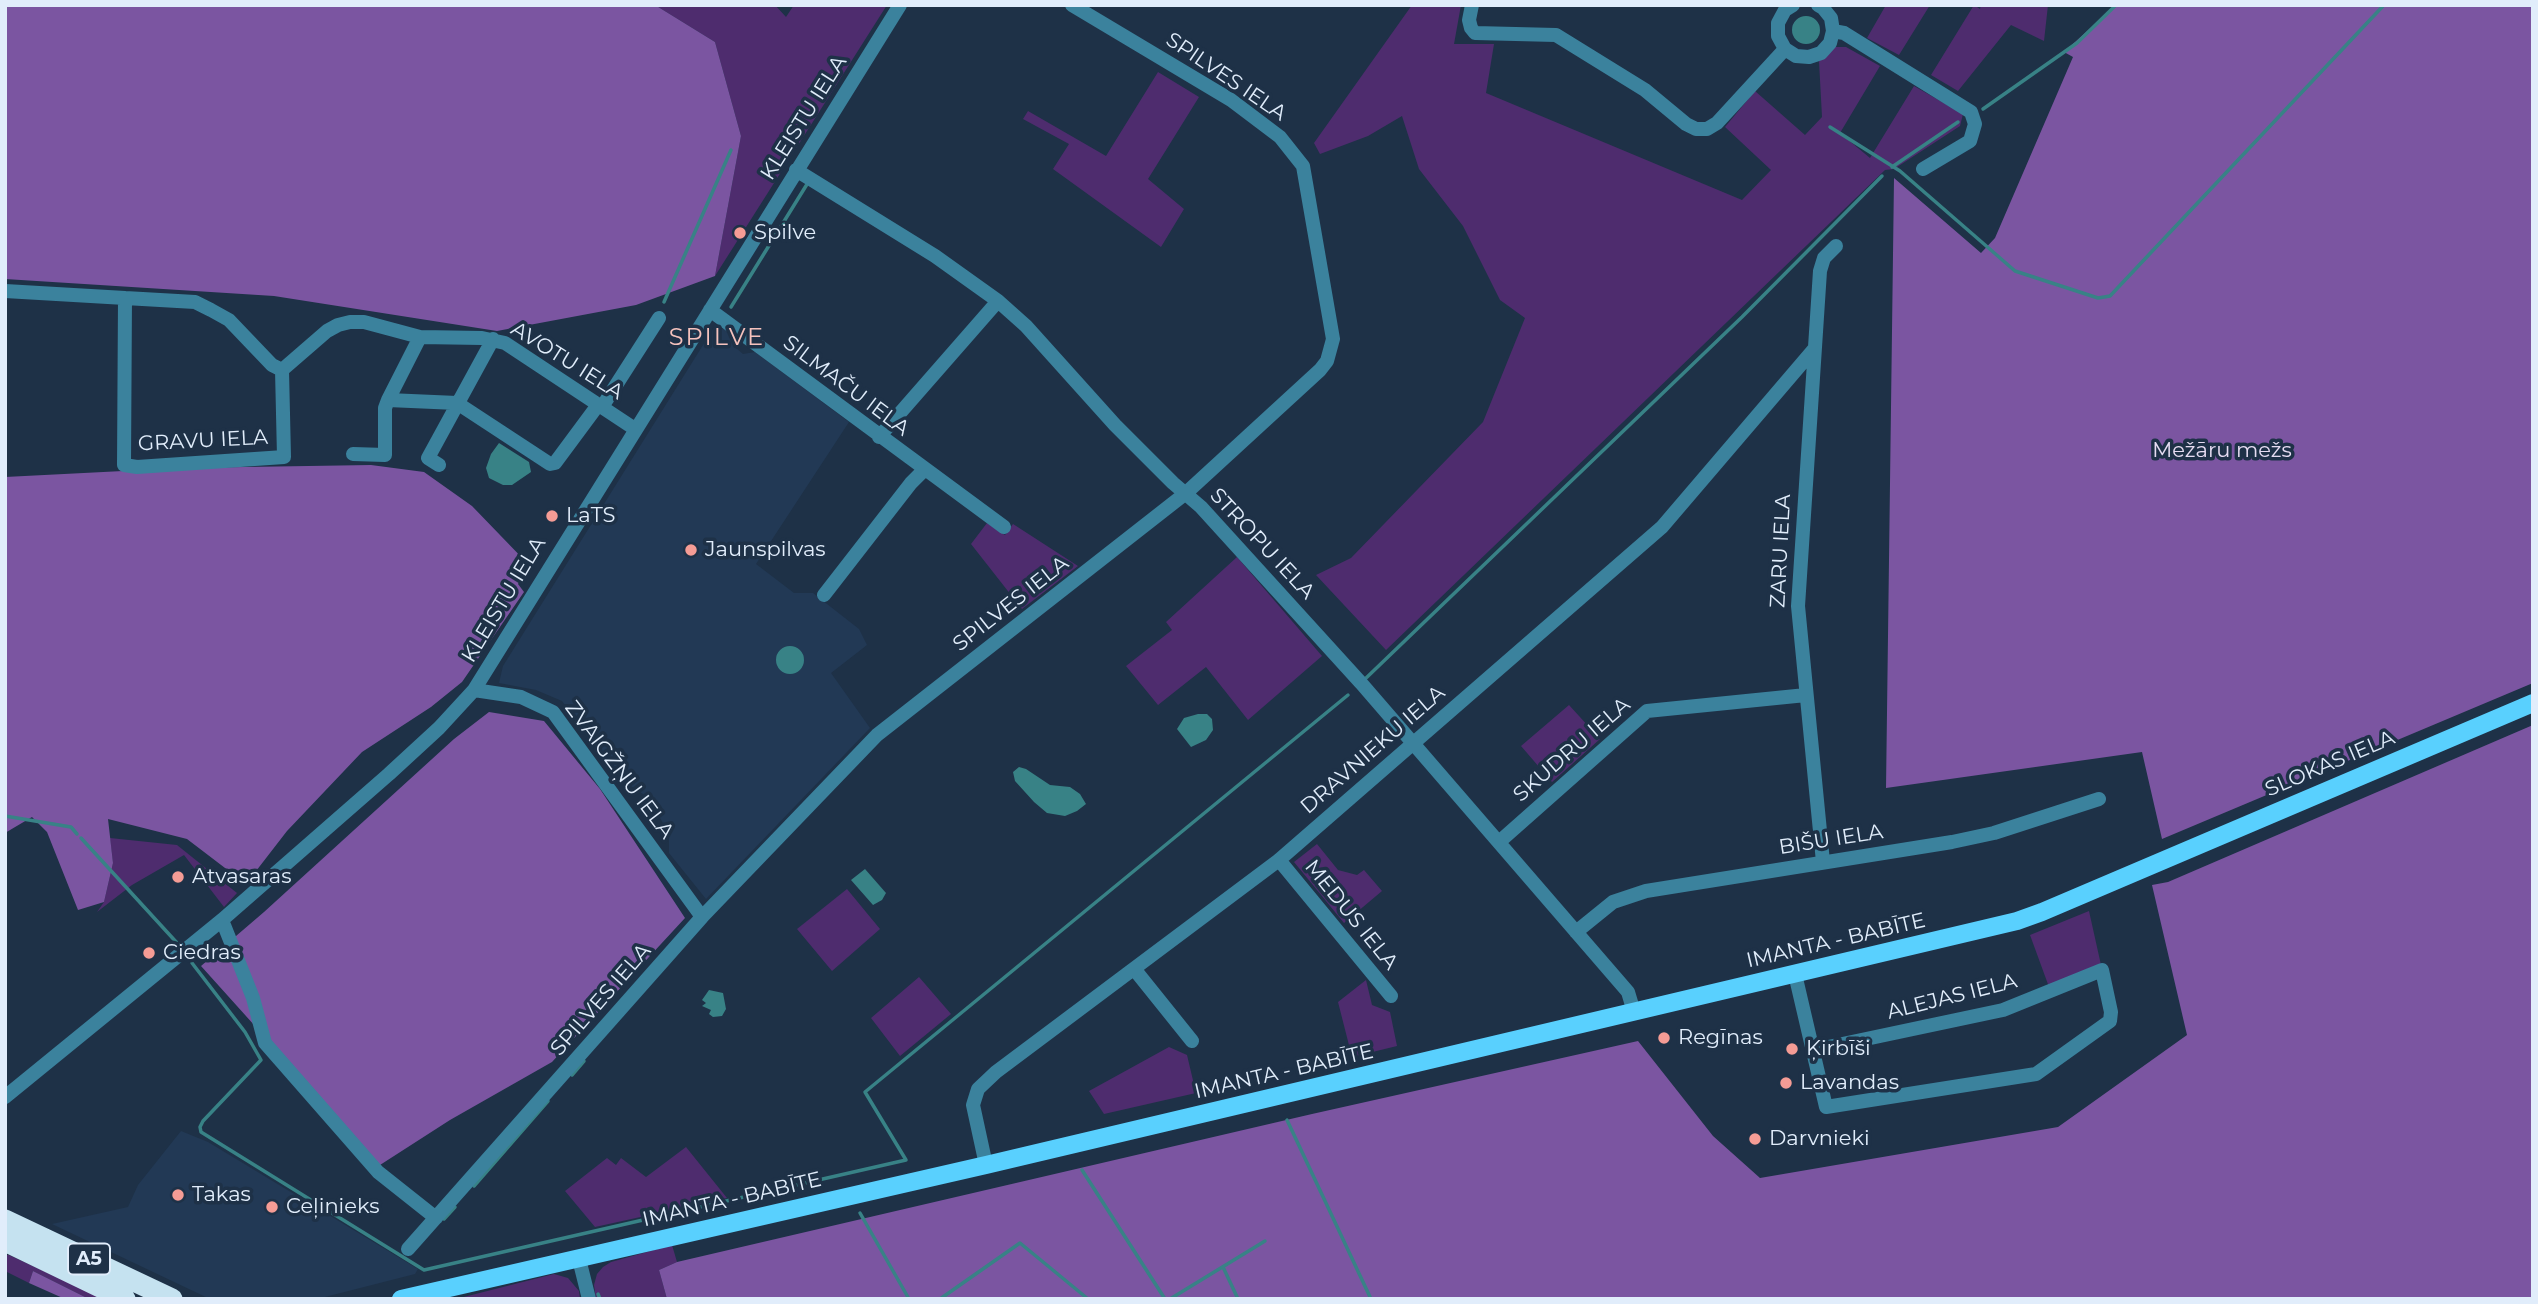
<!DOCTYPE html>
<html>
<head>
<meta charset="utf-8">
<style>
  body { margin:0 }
  #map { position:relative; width:2538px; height:1304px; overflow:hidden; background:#1e3147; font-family:Montserrat,sans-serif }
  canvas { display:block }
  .frame { position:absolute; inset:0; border:7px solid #e1edfb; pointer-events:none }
</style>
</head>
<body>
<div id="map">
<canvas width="2538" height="1304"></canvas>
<div class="frame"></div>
</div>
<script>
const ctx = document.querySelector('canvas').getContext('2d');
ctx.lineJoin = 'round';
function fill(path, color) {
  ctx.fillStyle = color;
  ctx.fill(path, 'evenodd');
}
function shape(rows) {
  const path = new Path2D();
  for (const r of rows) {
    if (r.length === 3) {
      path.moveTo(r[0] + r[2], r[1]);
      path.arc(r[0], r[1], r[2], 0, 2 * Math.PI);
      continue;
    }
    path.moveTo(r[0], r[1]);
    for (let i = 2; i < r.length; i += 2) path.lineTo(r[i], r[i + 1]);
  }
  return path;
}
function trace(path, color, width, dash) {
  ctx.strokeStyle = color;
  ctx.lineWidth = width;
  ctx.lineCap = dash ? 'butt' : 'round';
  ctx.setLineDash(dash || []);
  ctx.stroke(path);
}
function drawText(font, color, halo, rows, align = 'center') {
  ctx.font = font + ' Montserrat,sans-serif';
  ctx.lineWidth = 7;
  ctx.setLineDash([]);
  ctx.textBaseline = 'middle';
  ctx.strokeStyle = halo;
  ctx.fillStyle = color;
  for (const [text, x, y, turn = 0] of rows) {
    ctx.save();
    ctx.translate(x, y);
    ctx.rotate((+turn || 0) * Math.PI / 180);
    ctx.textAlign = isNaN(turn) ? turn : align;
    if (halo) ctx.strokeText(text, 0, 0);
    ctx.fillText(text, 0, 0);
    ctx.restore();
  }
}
fill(shape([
  [713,329,726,329,735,337,736,348,743,354,755,352,849,422,756,564,794,593,813,593,859,629,867,645,831,673,870,728,706,899,669,853,669,834,649,798,619,778,562,701,536,690,499,683,503,666],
  [181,1131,208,1142,418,1269,415,1274,317,1299,210,1299,52,1224,128,1207,138,1185]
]), '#223955');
fill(shape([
  [655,5,775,5,786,17,794,5,887,5,715,276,741,136,715,42],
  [1412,5,1461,5,1454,44,1494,44,1486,93,1742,200,1771,170,1725,127,1755,91,1805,135,1822,117,1819,61,1833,47,1846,47,1880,66,1840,133,1870,158,1914,86,1963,114,1960,126,1894,169,1885,170,1386,650,1316,575,1351,558,1483,422,1525,318,1500,300,1463,226,1419,169,1402,116,1368,136,1320,154,1314,143],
  [1886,5,1930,5,1899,55,1867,38],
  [1974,5,1980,9,1981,5,2048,5,2044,41,2011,25,1958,91,1931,75],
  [1158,72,1199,97,1148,179,1184,209,1161,247,1053,169,1069,144,1023,119,1028,111,1106,156],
  [987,523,1005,535,1013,524,1078,566,1022,609,971,544],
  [1237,557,1322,656,1248,720,1206,667,1158,705,1126,666,1172,630,1166,622],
  [1569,705,1600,739,1552,782,1521,746],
  [110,838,177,845,237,893,224,907,184,855,132,885,97,912,104,902,113,863],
  [1317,844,1338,870,1357,875,1364,870,1382,891,1344,923,1294,862],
  [847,889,880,929,832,971,797,929],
  [2089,911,2101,965,2049,987,2030,935],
  [919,977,951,1014,900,1056,871,1018],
  [1366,980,1372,1005,1390,1012,1397,1046,1352,1057,1338,1002],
  [1169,1047,1187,1055,1196,1093,1104,1114,1089,1091],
  [686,1147,727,1198,595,1227,565,1191,607,1158,616,1165,621,1158,646,1177],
  [672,1245,677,1262,659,1270,667,1299,596,1299,594,1285,597,1274,603,1267,611,1262],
  [5,1255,9,1255,105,1299,89,1299,33,1271,29,1283,5,1271],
  [554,1274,568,1278,579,1291,580,1299,456,1299]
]), '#4e2c6e');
fill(shape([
  [5,5,655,5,715,42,741,136,715,276,636,305,497,331,274,296,5,279],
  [2116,5,2533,5,2533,683,2162,839,2142,752,1886,788,1894,178,1981,253,1995,238,2073,57,2064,52],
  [371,465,424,472,472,506,528,564,518,584,524,592,462,682,431,707,362,752,287,831,246,884,187,839,108,819,113,863,104,902,78,910,47,832,32,817,5,833,5,477,182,468],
  [489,712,544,721,600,789,685,918,552,1062,450,1120,380,1165,201,966,264,912,454,739],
  [2533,725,2532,1299,667,1299,659,1270,677,1262,1312,1114,1638,1041,1713,1136,1760,1178,2058,1127,2187,1035,2152,885,2168,882],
  [33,1271,89,1299,65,1299,29,1283]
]), '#7b55a1');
fill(shape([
  [1806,30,14],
  [499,443,529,462,531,472,512,485,503,485,489,478,486,468,491,454],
  [790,660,14],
  [1198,714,1207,714,1212,719,1213,730,1206,740,1191,747,1177,729,1184,718],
  [1019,767,1026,769,1050,785,1070,787,1080,794,1086,804,1077,811,1065,816,1047,813,1034,802,1015,781,1013,772],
  [865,869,886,893,882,900,873,905,851,880],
  [709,990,723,993,726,1009,722,1016,713,1017,709,1014,711,1010,702,1006,706,1003,702,1000]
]), '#388286');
trace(shape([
  [1983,109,2077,43,2116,5],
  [1830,127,1900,171,2015,271,2098,298,2110,296,2384,5],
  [1892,167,1958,122],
  [664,302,731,150],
  [731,307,809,181],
  [1364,680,1742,317,1882,176],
  [5,816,71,827,77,834],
  [81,838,178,944],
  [192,963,245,1032,261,1060,203,1121,200,1127,201,1132,424,1270,906,1160,865,1092,1348,695],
  [572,1075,584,1061],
  [1287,1120,1371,1299],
  [1082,1170,1165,1299],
  [474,1186,548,1101],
  [860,1213,909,1299],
  [444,1219,455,1207],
  [1223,1267,1238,1299],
  [598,1294,600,1299],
  [940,1299,1020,1243,1088,1299],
  [1170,1299,1265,1241]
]), '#388286', 3.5);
trace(shape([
  [1472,5,1469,20,1471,28,1475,33,1556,35,1645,90,1686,124,1696,129,1707,129,1717,123,1785,49],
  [1793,5,1785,10,1778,23,1778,36,1785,49,1796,56,1809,57,1821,53,1830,43,1833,31,1831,18,1823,8,1818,5],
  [1833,31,1844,33,1971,112,1975,124,1970,141,1923,169],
  [796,170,935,256,998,301,1026,326,1115,425,1173,483,1201,507,1361,683,1628,992,1634,1012],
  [5,291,125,298],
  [710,310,1004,527],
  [282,370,272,365,229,320,211,310,195,302,125,298,124,465,137,467,284,457,282,370,327,331,338,325,350,322,364,322,420,337,482,338,505,343,635,429],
  [388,400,420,337],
  [602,407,659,318],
  [879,437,998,301],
  [353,454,385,455,385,408,388,400,457,403,550,464,555,463,598,405],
  [439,465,428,458,493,339],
  [824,595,911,483,924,470],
  [474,690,521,697,553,712,702,917],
  [1499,842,1647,711,1806,695],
  [1279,860,1391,996],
  [1823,862,1798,606,1820,271,1824,258,1836,246],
  [222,920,253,998,265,1043,378,1172,436,1218],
  [1576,932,1613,902,1646,891,1952,842,1994,833,2099,799],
  [1135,970,1192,1041],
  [1795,974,1826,1107,2036,1074,2110,1021,2111,1012,2102,970,2003,1010,1814,1050],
  [5,1097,222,920,389,774,439,728,474,690,900,5],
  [986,1165,973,1105,978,1089,996,1072,1279,860,1662,527,1815,348],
  [408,1249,702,917,877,735,1186,493,1320,370,1327,361,1333,339,1303,166,1280,137,1231,100,1072,5],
  [579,1259,589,1299]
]), '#3b829d', 14);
trace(shape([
  [401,1299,986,1165,2017,921,2042,912,2533,703]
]), '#59d0fe', 18);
trace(shape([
  [5,1220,172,1299],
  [5,1241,125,1299]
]), '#c5e2f0', 21);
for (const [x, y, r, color] of [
  [740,233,7,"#f59c95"],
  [552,516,7,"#f59c95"],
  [691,550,7,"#f59c95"],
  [178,877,7,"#f59c95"],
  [149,953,7,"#f59c95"],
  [1664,1038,7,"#f59c95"],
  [1792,1049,7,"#f59c95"],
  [1786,1083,7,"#f59c95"],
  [1755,1139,7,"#f59c95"],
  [178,1195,7,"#f59c95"],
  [272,1207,7,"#f59c95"]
]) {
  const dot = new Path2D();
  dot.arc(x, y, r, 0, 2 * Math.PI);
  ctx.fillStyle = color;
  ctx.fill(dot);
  trace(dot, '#1e3147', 2.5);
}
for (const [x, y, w] of [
  [89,1259,42]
]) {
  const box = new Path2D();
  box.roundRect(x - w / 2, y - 15.5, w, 31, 5);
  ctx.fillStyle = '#1e3147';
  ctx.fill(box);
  trace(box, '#e1edfb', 2);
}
drawText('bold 19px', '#e1edfb', null, [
  ["A5",89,1259]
]);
drawText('21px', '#e1edfb', '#1e3147', [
  ["SPILVES IELA",1226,77,34],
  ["KLEISTU IELA",804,118,-58],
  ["AVOTU IELA",567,361,32],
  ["SILMAČU IELA",846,386,37],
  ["GRAVU IELA",203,441,-3],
  ["STROPU IELA",1262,544,47],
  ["ZARU IELA",1781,551,-87],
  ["KLEISTU IELA",504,600,-59],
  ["SPILVES IELA",1011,604,-38],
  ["DRAVNIEKU IELA",1373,750,-41],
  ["SKUDRU IELA",1572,750,-41],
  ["SLOKAS IELA",2330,764,-23],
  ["ZVAIGŽŅU IELA",619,770,53],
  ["BIŠU IELA",1831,840,-9],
  ["MEDUS IELA",1351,915,51],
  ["IMANTA - BABĪTE",1836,941,-13],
  ["ALEJAS IELA",1952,997,-14],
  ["SPILVES IELA",601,1000,-49],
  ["IMANTA - BABĪTE",1284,1072,-13],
  ["IMANTA - BABĪTE",732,1200,-13]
]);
drawText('21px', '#e1edfb', '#1e3147', [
  ["Spilve",754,233],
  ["LaTS",566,516],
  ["Jaunspilvas",705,550],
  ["Atvasaras",192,877],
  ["Ciedras",163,953],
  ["Regīnas",1678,1038],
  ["Ķirbīši",1806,1049],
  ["Lavandas",1800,1083],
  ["Darvnieki",1769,1139],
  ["Takas",192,1195],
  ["Ceļinieks",286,1207]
], 'left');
drawText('21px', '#e6dcf2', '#1e3147', [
  ["Mežāru mežs",2222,451]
]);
ctx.letterSpacing = '2px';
drawText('24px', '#f5c2bd', '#1e3147', [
  ["SPILVE",717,338]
]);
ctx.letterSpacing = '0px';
</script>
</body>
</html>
